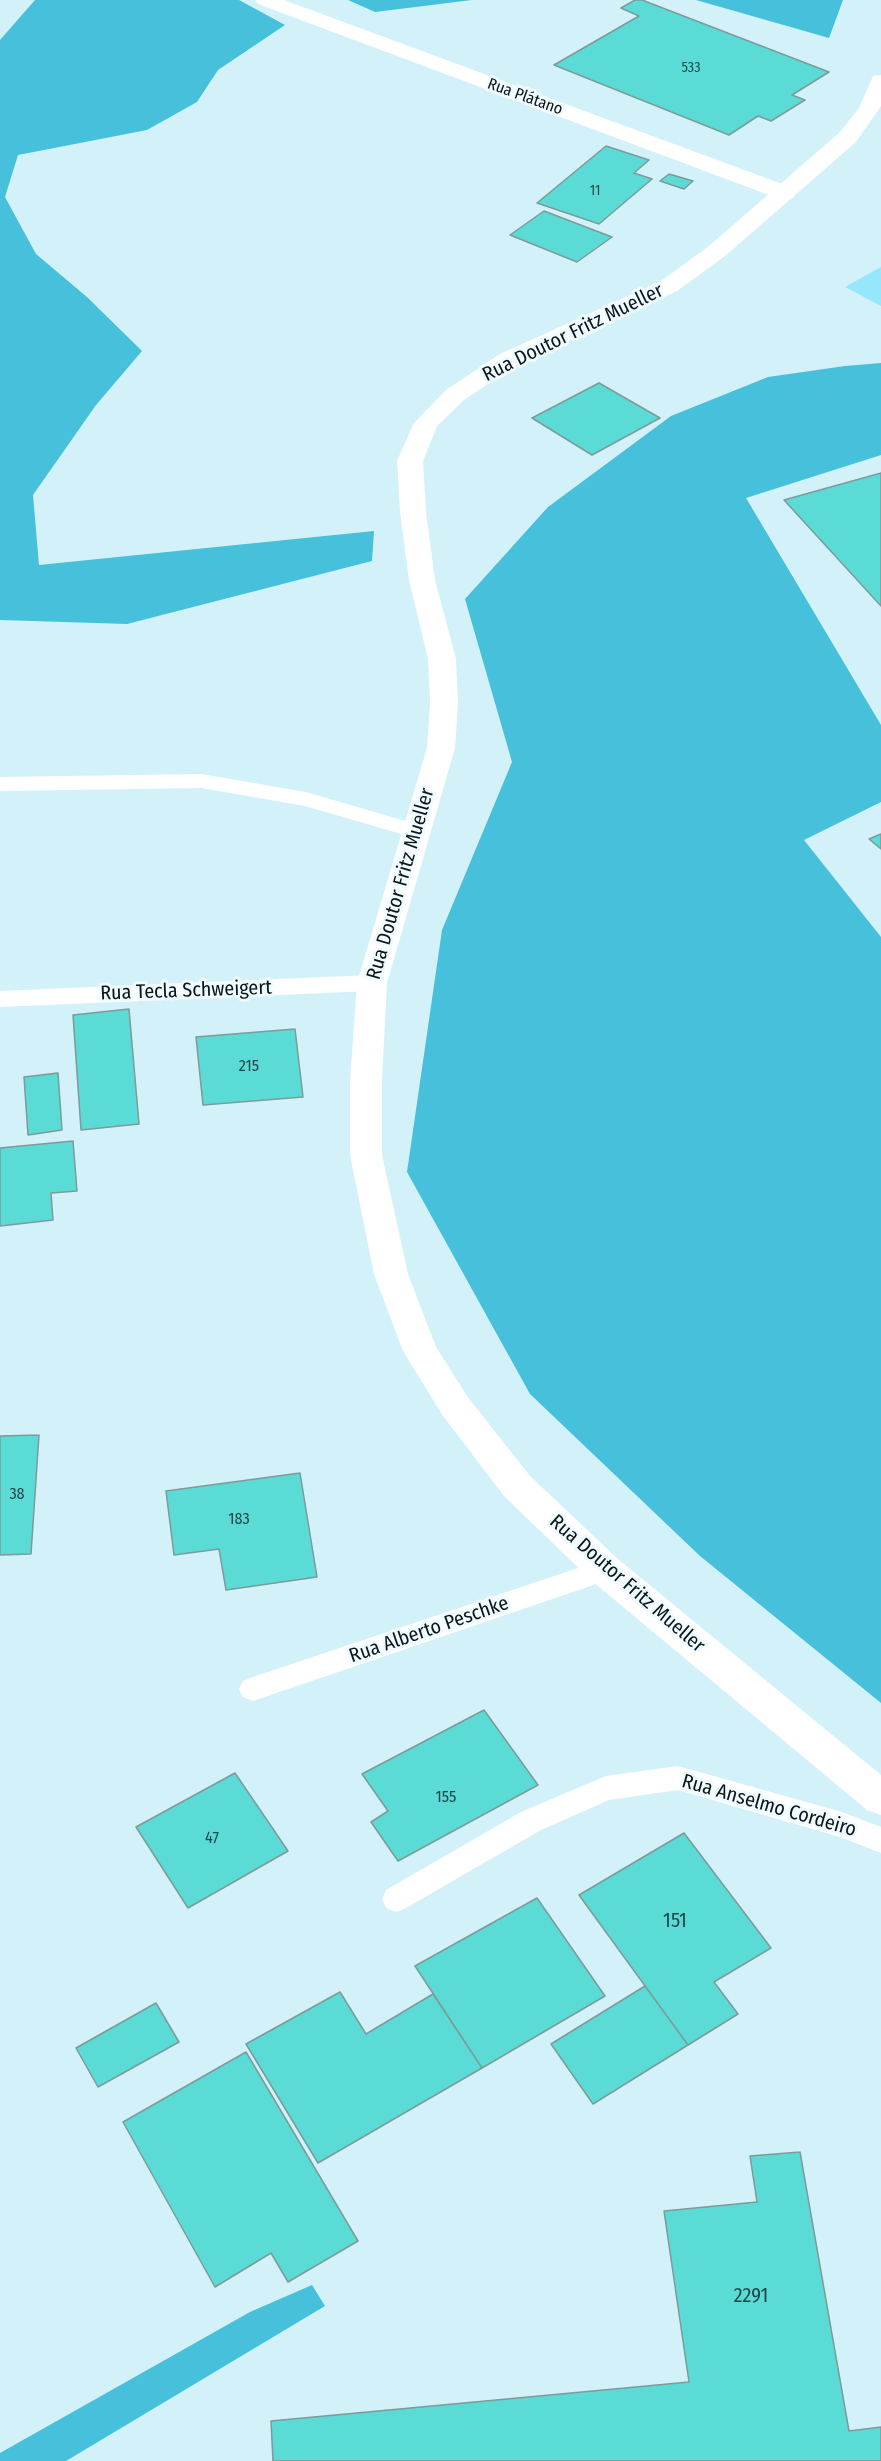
<!DOCTYPE html>
<html>
<head>
<meta charset="utf-8">
<style>
  body { margin:0 }
  canvas { display:block; background:#d3f1f9 }
</style>
</head>
<body>
<canvas width="881" height="2461"></canvas>
<script>
const ctx = document.querySelector('canvas').getContext('2d');
ctx.lineJoin = 'round';
function fill(path, color) {
  ctx.fillStyle = color;
  ctx.fill(path, 'evenodd');
}
function shape(rows) {
  const path = new Path2D();
  for (const r of rows) {
    path.moveTo(r[0], r[1]);
    for (let i = 2; i < r.length; i += 2) path.lineTo(r[i], r[i + 1]);
  }
  return path;
}
function trace(path, color, width, dash) {
  ctx.strokeStyle = color;
  ctx.lineWidth = width;
  ctx.lineCap = dash ? 'butt' : 'round';
  ctx.setLineDash(dash || []);
  ctx.stroke(path);
}
function drawText(font, color, halo, rows, align = 'center') {
  ctx.font = font + ' "Fira Sans Condensed",sans-serif';
  ctx.lineWidth = 6;
  ctx.setLineDash([]);
  ctx.textBaseline = 'middle';
  ctx.strokeStyle = halo;
  ctx.fillStyle = color;
  for (const [text, x, y, turn = 0] of rows) {
    ctx.save();
    ctx.translate(x, y);
    ctx.rotate((+turn || 0) * Math.PI / 180);
    ctx.textAlign = isNaN(turn) ? turn : align;
    if (halo) ctx.strokeText(text, 0, 0);
    ctx.fillText(text, 0, 0);
    ctx.restore();
  }
}
fill(shape([
  [881,267,881,306,845,287]
]), '#94e7fc');
fill(shape([
  [35,0,239,0,285,25,218,70,197,102,147,130,18,155,5,197,36,254,87,297,142,351,96,405,33,495,39,565,374,531,372,561,127,624,0,620,0,40],
  [348,0,472,0,375,12],
  [696,0,843,0,829,38],
  [881,363,881,455,746,498,881,725,881,802,804,840,881,937,881,1703,700,1556,530,1394,407,1172,442,930,512,762,465,599,548,507,671,416,768,377,845,366],
  [312,2285,325,2306,66,2461,0,2461,0,2453,250,2312]
]), '#46c0db');
const building = shape([
  [635,0,642,0,829,72,792,95,805,100,771,121,758,116,729,135,554,65,639,16,621,8,635,0],
  [606,146,649,160,634,173,652,179,599,224,537,203,606,146],
  [669,174,693,181,684,189,660,181,669,174],
  [544,211,612,237,577,262,510,235,544,211],
  [599,383,660,418,592,455,532,418,599,383],
  [881,473,881,606,784,500,881,473],
  [881,834,881,849,869,839,881,834],
  [129,1009,139,1124,81,1130,73,1015,129,1009],
  [295,1029,303,1097,203,1105,196,1037,295,1029],
  [58,1073,62,1130,28,1135,24,1077,58,1073],
  [73,1141,77,1191,51,1193,53,1220,0,1226,0,1148,73,1141],
  [39,1435,31,1554,0,1555,0,1436,39,1435],
  [300,1473,317,1577,226,1590,219,1549,174,1555,166,1491,300,1473],
  [484,1710,538,1785,398,1861,371,1822,388,1811,362,1774,484,1710],
  [235,1773,288,1851,188,1908,136,1827,235,1773],
  [684,1833,771,1948,714,1982,738,2014,688,2045,579,1895,684,1833],
  [537,1898,605,1996,482,2068,415,1966,537,1898],
  [645,1986,688,2045,593,2104,551,2044,645,1986],
  [340,1992,366,2034,433,1994,482,2068,318,2163,246,2044,340,1992],
  [156,2003,179,2042,98,2087,76,2048,156,2003],
  [246,2052,358,2241,288,2282,271,2253,215,2287,123,2122,246,2052],
  [800,2152,849,2431,881,2427,881,2461,273,2461,271,2421,689,2382,664,2211,757,2202,750,2156,800,2152]
]);
fill(building, '#5bdbd6');
trace(building, '#7d9b99', 1.5);
fill(shape([
  [201,774,306,792,422,826,426,831,422,836,415,838,305,806,201,788,0,791,0,777,201,774],
  [372,975,380,978,383,983,380,988,372,991,0,1007,0,991,372,975],
  [605,1559,614,1562,618,1570,614,1578,253,1701,243,1697,239,1689,243,1681,253,1677,605,1559],
  [678,1766,842,1812,881,1827,881,1853,840,1837,678,1790,609,1800,541,1830,406,1908,396,1912,386,1908,382,1899,386,1890,521,1812,606,1776,678,1766]
]), '#fff');
fill(shape([
  [255,0,284,0,793,188,796,193,793,198,785,200,777,198,258,4,255,0]
]), '#fff');
fill(shape([
  [881,75,881,106,856,142,725,256,677,291,518,364,464,400,437,426,423,461,426,512,435,580,456,659,458,704,455,748,387,983,382,1080,382,1155,408,1274,436,1347,467,1396,530,1476,618,1559,881,1775,881,1815,867,1810,592,1581,504,1496,443,1416,403,1351,374,1274,350,1155,350,1080,357,983,427,748,430,704,428,659,409,580,400,512,397,461,414,423,446,390,500,354,661,281,709,246,840,132,859,108,873,76,881,75]
]), '#fff');
drawText('14px', '#1f4748', null, [
  ["533",691,68],
  ["11",595,191]
]);
drawText('16px', '#0b1618', '#effbfe', [
  ["Rua Plátano",525,97,20]
]);
drawText('16px', '#1f4748', null, [
  ["215",249,1067],
  ["38",17,1495],
  ["183",239,1520],
  ["155",446,1798],
  ["47",212,1839]
]);
drawText('20px', '#0b1618', '#effbfe', [
  ["Rua Doutor Fritz Mueller",573,333,-26],
  ["Rua Doutor Fritz Mueller",401,884,-74],
  ["Rua Tecla Schweigert",186,991,-2],
  ["Rua Doutor Fritz Mueller",627,1584,41],
  ["Rua Alberto Peschke",429,1630,-19],
  ["Rua Anselmo Cordeiro",769,1806,16]
]);
drawText('20px', '#1f4748', null, [
  ["151",675,1921],
  ["2291",751,2296]
]);
</script>
</body>
</html>
